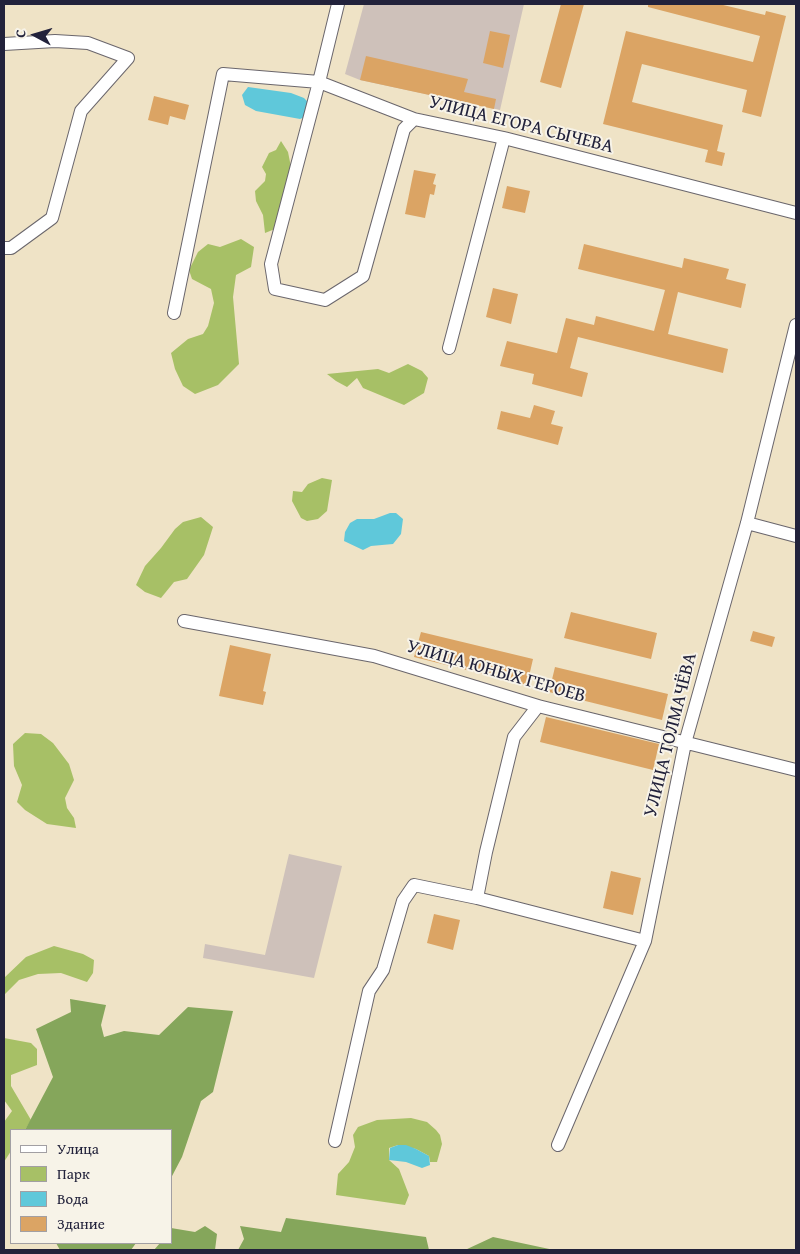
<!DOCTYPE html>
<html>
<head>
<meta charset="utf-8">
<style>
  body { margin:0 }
  #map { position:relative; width:800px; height:1254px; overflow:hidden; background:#efe3c6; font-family:"Gentium Book Plus",serif }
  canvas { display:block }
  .frame { position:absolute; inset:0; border:5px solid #22223b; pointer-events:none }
  .legend { position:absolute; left:10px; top:1129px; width:162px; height:115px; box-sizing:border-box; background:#f7f3e8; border:1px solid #a29fa3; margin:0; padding:6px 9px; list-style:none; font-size:15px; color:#22223b }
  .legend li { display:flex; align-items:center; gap:10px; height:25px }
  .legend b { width:25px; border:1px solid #a29fa3 }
  .north { position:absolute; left:10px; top:10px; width:50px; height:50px; -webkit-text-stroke:4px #f7f3e8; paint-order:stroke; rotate:276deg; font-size:14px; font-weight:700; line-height:20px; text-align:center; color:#22223b }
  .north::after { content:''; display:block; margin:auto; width:18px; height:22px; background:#22223b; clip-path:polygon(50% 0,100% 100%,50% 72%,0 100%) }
</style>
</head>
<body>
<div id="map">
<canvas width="800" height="1254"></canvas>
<div class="frame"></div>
<ul class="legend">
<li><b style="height:6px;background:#fff"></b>Улица</li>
<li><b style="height:14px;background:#a7c066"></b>Парк</li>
<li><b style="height:14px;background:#5fc8da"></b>Вода</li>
<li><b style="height:14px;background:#dba464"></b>Здание</li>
</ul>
<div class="north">С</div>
</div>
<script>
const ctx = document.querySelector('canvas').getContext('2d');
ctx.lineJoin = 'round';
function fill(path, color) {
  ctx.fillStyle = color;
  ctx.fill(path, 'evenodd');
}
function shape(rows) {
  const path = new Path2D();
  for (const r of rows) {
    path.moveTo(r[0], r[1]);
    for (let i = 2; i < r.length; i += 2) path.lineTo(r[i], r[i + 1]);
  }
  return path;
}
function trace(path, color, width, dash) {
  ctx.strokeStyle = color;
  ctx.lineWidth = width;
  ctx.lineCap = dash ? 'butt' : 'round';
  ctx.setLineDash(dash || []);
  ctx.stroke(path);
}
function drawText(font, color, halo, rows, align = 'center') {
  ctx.font = font + ' "Gentium Book Plus",serif';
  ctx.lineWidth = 4;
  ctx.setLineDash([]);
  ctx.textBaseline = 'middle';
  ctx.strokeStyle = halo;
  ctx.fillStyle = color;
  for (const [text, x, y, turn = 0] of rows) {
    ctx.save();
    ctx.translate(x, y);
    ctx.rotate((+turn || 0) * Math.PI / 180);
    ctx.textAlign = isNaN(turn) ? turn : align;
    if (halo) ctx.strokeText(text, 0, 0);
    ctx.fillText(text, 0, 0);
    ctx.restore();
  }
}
fill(shape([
  [364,4,524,4,500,110,360,80,345,74],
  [289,854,342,866,314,978,203,958,205,944,265,955]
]), '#cec1ba');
fill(shape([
  [281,141,288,152,291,167,275,229,265,233,263,215,256,201,255,191,265,181,266,174,262,167,269,153,276,150],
  [241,239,254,247,251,267,236,275,233,297,239,364,218,385,195,394,183,386,175,369,171,353,188,339,203,334,208,326,214,303,211,289,192,279,189,270,198,252,208,244,220,247],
  [408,364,422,371,428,378,424,393,404,405,363,388,357,378,347,387,336,381,327,374,378,369,389,373],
  [322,478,332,480,327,511,318,519,307,521,301,518,292,501,293,491,302,492,308,484],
  [201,517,213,527,204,555,187,579,174,582,161,598,145,592,136,585,145,566,161,548,175,529,183,522],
  [25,733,41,734,53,743,69,764,74,780,65,798,67,808,74,818,76,828,47,824,25,810,17,802,22,785,14,766,13,744],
  [54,946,83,954,94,960,93,973,87,982,61,973,38,974,19,980,4,995,4,978,26,957],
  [4,1038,31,1043,37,1049,37,1065,11,1075,11,1086,31,1120,25,1130,11,1130,11,1151,4,1162,4,1122,12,1111,4,1100],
  [411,1118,427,1122,436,1130,440,1135,442,1144,437,1162,430,1162,429,1156,416,1149,398,1145,389,1148,389,1160,399,1169,409,1195,405,1205,336,1195,338,1174,349,1162,355,1147,353,1135,358,1127,377,1120]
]), '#a7c066');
fill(shape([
  [70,999,106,1005,101,1025,104,1037,124,1031,159,1035,188,1007,233,1011,213,1092,201,1101,182,1157,171,1178,171,1130,25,1130,53,1077,36,1029,71,1012],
  [286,1218,426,1237,429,1250,238,1250,244,1239,240,1226,281,1232],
  [205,1226,217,1234,215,1250,154,1250,160,1243,171,1243,171,1228,195,1232],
  [493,1237,554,1250,465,1250],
  [56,1243,136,1243,131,1250,60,1250]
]), '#85a65b');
fill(shape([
  [248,87,291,93,304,98,310,104,305,117,300,119,256,111,245,105,242,95],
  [390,513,396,513,403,519,401,534,393,544,371,546,363,550,344,541,345,532,350,523,357,519,374,519],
  [398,1145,406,1145,416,1149,429,1156,430,1165,422,1168,406,1162,389,1160,390,1148]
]), '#5fc8da');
fill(shape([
  [561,4,584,4,561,88,540,82],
  [648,4,719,4,765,15,766,11,786,16,761,117,742,112,747,90,642,64,632,102,723,125,717,151,725,153,722,166,705,162,708,150,603,124,626,31,753,62,760,36,648,7],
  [490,31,510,35,503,68,483,63],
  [366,56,468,79,464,92,496,99,494,109,360,80],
  [154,96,189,105,185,120,170,116,168,125,148,120],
  [414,170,436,174,433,184,436,185,434,195,430,194,425,218,405,214],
  [507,186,530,191,525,213,502,208],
  [584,244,682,268,684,258,729,269,726,279,746,284,741,308,678,292,668,334,728,349,723,373,578,337,570,368,588,373,582,397,532,384,534,374,500,366,507,341,557,353,566,318,594,325,596,316,654,331,665,290,578,269],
  [493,288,518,294,511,324,486,317],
  [534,405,555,411,551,424,563,427,558,445,497,429,501,411,530,418],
  [571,612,657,633,651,659,564,638],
  [753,631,775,637,772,647,750,641],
  [421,632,533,659,527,685,414,657],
  [230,645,271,654,263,691,266,692,263,705,219,696],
  [555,667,668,694,662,720,549,692],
  [546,717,659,744,653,770,540,742],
  [611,871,641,878,633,915,603,908],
  [434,914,460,920,453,950,427,943]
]), '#dba464');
const minor = shape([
  [338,4,319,82,414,119,504,138,796,213],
  [4,44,55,41,88,43,128,58,81,111,52,218,11,248,4,248],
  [174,313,223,74,319,82,271,264,275,289,325,300,363,276,404,129,414,119],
  [449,348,504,138],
  [747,523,796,536],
  [184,621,374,656,538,706,796,770],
  [477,898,486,852,514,737,538,706],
  [335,1141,369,991,383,970,403,901,414,885,477,898,645,941],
  [558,1145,645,941,685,743,747,523,796,325]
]);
trace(minor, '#6a666c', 14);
trace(minor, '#fff', 12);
drawText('19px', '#22223b', '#f7f3e8', [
  ["УЛИЦА ЕГОРА СЫЧЕВА",521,125,14],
  ["УЛИЦА ЮНЫХ ГЕРОЕВ",496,672,16],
  ["УЛИЦА ТОЛМАЧЁВА",671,735,-76]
]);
</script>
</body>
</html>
